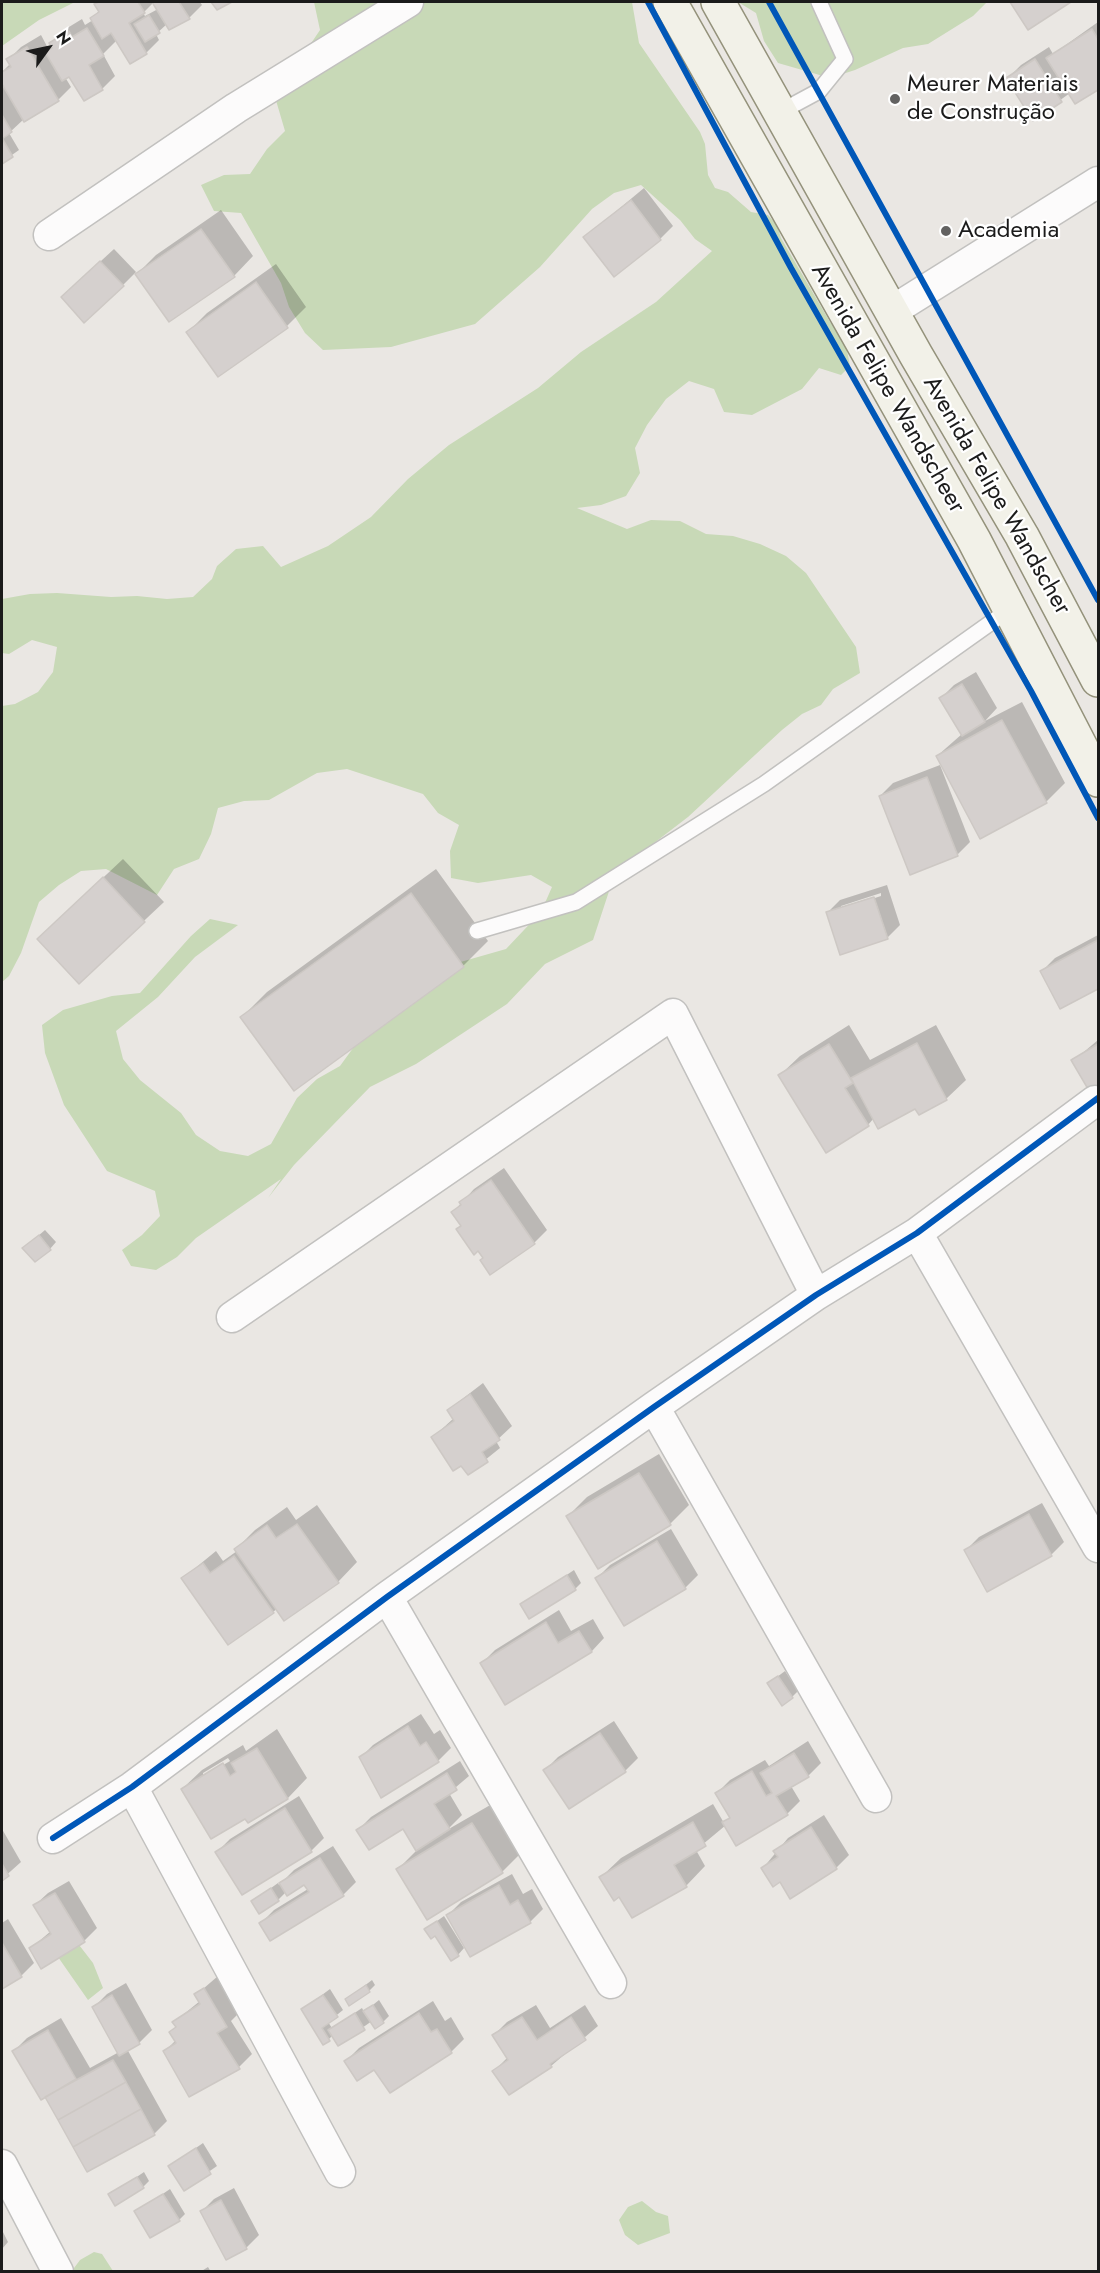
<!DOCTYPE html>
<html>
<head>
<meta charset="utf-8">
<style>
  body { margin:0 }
  #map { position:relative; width:1100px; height:2273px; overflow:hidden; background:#eae7e3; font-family:Jost,sans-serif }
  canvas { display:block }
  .frame { position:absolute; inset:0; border:3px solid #1b1b1b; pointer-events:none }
  .north { position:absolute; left:18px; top:18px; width:60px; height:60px; -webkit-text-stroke:4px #fff; paint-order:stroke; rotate:57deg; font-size:16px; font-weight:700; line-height:24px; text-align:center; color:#1b1b1b }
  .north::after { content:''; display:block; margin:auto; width:21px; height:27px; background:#1b1b1b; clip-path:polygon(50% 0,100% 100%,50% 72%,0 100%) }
</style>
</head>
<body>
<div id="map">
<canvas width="1100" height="2273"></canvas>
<div class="frame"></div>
<div class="north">N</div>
</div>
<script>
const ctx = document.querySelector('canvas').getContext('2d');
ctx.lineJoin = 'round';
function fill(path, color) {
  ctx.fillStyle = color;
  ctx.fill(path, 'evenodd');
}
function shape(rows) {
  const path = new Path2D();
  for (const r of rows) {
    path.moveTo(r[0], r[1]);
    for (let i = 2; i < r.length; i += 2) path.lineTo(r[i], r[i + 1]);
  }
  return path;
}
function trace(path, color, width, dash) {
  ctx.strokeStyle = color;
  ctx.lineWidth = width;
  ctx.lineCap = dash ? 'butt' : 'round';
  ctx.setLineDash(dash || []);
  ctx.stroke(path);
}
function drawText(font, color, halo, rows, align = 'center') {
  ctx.font = font + ' Jost,sans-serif';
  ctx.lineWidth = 4.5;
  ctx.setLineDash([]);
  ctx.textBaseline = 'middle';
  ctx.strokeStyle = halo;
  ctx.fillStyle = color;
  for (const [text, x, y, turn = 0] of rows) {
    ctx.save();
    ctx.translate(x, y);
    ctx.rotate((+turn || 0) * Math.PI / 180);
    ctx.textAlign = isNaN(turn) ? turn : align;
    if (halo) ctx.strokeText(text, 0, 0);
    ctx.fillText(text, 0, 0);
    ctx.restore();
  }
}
fill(shape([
  [2,2,75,2,39,20,2,46],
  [314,2,632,2,639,43,700,132,705,144,708,175,715,188,728,192,751,212,768,215,777,225,781,238,830,322,845,340,850,366,841,375,819,368,802,389,752,415,724,412,714,389,689,381,666,399,647,425,635,448,640,473,626,496,601,505,577,508,627,529,651,520,680,521,706,534,733,536,760,544,786,556,806,573,856,647,860,673,833,689,821,705,802,714,782,730,688,817,615,873,593,940,545,964,507,1004,416,1064,370,1087,294,1165,268,1198,281,1179,196,1238,177,1257,156,1270,131,1266,122,1250,142,1235,160,1216,155,1191,107,1171,64,1105,45,1053,42,1025,63,1010,112,996,140,993,191,936,210,919,238,925,195,957,158,997,116,1031,123,1059,140,1080,181,1113,196,1135,220,1151,248,1156,271,1144,297,1098,317,1079,340,1066,356,1044,457,963,506,949,541,912,552,887,531,875,478,883,451,878,450,851,459,825,438,813,423,794,347,769,317,773,269,800,244,801,218,808,211,834,199,859,174,869,157,895,106,869,81,871,59,885,39,902,21,953,9,976,2,982,2,706,15,704,38,692,53,672,57,647,32,640,9,654,2,653,2,599,30,594,57,593,111,597,137,596,167,599,193,597,212,579,217,566,236,549,263,546,281,567,328,546,371,517,408,479,449,445,538,388,581,352,656,302,712,251,695,239,680,220,641,185,614,193,592,209,540,267,475,324,391,347,323,350,305,333,289,307,281,283,241,213,214,211,201,185,224,175,250,174,267,149,285,131,275,97,320,30],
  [738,2,987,2,973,16,928,44,903,48,855,70,830,78,778,63,764,41,756,13],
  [76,1941,93,1963,103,1988,88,2000,58,1957],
  [642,2201,656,2212,668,2216,670,2233,638,2245,625,2235,619,2220,628,2207],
  [94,2252,102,2254,113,2271,71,2272,80,2260]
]), '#c8d9b7');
fill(shape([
  [99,2,200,2,202,5,189,18,167,24,156,34,159,40,146,53,117,40,103,54,115,76,102,89,69,75,65,77,71,87,58,100,24,119,9,133,19,150,2,162,2,72,10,64,8,60,21,47,41,35,49,50,53,47,51,43,64,30,82,19,85,25,93,20,92,18,100,10,96,4],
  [154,2,158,9,145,16,143,13],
  [1012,2,1069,2,1028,28],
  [1098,22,1098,88,1076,102,1070,93,1034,119,1008,78,1021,65,1049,47,1053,54],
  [644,188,673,226,660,239,585,237],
  [221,210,253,256,234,276,137,274,156,255],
  [114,249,136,272,123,285,76,284],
  [276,264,306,307,287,326,188,332,207,313],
  [976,672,997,708,985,721,1022,702,1065,783,1046,802,937,756,962,734,941,698,954,685],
  [940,765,970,842,957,855,880,796,893,783],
  [123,859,164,902,79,982,58,920],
  [436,869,488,941,463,966,294,1089,242,1017,267,992],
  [887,885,900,925,887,938,827,913,840,900],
  [881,893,881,896,841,909,841,906],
  [1098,935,1098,987,1061,1007,1042,971,1055,958],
  [849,1025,870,1060,936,1025,966,1080,946,1099,874,1118,868,1125,780,1075,800,1056],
  [1098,1040,1098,1103,1073,1061],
  [504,1168,547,1230,534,1243,485,1258,453,1212,474,1189],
  [45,1230,56,1242,50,1249,31,1242],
  [483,1383,512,1426,496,1441,500,1448,469,1473,433,1437,454,1418,448,1410],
  [659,1454,689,1505,670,1524,568,1516,587,1497],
  [1042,1503,1064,1542,1051,1555,966,1550,979,1537],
  [317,1505,357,1562,338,1582,277,1609,229,1643,183,1578,216,1551,223,1561,237,1551,236,1549,255,1530,287,1507,296,1520],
  [671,1529,698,1575,685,1588,597,1578,610,1565],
  [574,1570,581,1583,575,1589,522,1605],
  [559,1610,571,1631,593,1619,604,1638,592,1651,506,1703,482,1663,495,1650],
  [785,1671,798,1691,792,1697,769,1683],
  [421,1714,434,1734,440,1730,451,1748,438,1761,381,1796,360,1758,373,1745],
  [614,1721,638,1758,625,1771,545,1770,558,1757],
  [277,1729,307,1778,288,1798,249,1821,245,1817,182,1789,202,1770,243,1745,246,1751],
  [228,1758,230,1761,203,1777,203,1773],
  [808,1741,821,1763,808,1776,791,1786,800,1801,787,1814,726,1825,696,1850,705,1866,686,1886,620,1895,601,1877,621,1858,713,1804,724,1823,731,1816,717,1793,730,1780,765,1760,769,1766],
  [460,1761,469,1776,449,1793,462,1815,447,1830,492,1804,522,1852,502,1872,398,1869,417,1850,403,1827,358,1830,371,1817],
  [299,1796,324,1838,311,1851,217,1852,230,1839],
  [824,1815,849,1855,836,1868,790,1897,780,1880,763,1868,788,1838],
  [2,1829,21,1862,2,1879],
  [333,1846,356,1882,343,1895,261,1923,274,1910,308,1889,305,1883,286,1892,278,1900,253,1901,278,1883,279,1885,294,1870],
  [512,1874,523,1894,532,1889,543,1909,530,1922,448,1915,461,1902],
  [69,1881,97,1928,84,1941,42,1967,31,1948,51,1931,35,1905,48,1893],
  [444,1916,464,1948,458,1955,436,1934,426,1929],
  [8,1919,34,1963,21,1976,2,1987,2,1923],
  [218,1976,239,2013,231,2021,252,2054,239,2067,165,2051,176,2040,177,2026,174,2022,200,2001,196,1995],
  [372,1980,375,1985,369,1991,347,1999],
  [126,1983,152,2030,139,2043,127,2049,167,2121,154,2134,46,2095,14,2051,27,2038,61,2018,90,2068,119,2052,94,2007,107,1994],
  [330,1989,343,2010,328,2022,332,2028,362,2008,364,2012,379,2000,389,2016,383,2022,372,2021,339,2044,333,2035,329,2039,303,2009],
  [433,2001,445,2021,451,2017,464,2039,451,2052,390,2091,375,2068,346,2061,359,2048],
  [536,2005,550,2028,585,2005,598,2026,551,2066,494,2071,508,2057,494,2035,507,2022],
  [203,2143,217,2166,184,2189,170,2166],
  [144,2172,149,2181,143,2187,110,2195],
  [234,2188,259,2235,246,2248,201,2212,214,2199],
  [170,2189,185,2214,179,2220,136,2212],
  [2,2230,8,2242,2,2249],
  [208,2267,211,2272,200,2272]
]), '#0003');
const building = shape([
  [99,2,138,2,145,13,129,23,147,54,130,64,111,33,102,39,90,18,99,12,94,4,99,2],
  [152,2,179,2,190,19,169,30,152,2],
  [211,2,232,2,217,10,211,2],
  [1010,2,1071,2,1028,30,1010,2],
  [149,15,160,33,145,42,134,24,149,15],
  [87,28,104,56,89,65,103,90,84,101,69,77,62,81,45,52,52,48,49,43,69,31,72,37,87,28],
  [1092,29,1098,39,1098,90,1075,104,1046,58,1092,29],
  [27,47,59,101,24,122,2,84,2,72,11,67,6,59,27,47],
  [1035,59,1062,102,1033,121,1006,78,1035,59],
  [2,115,12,132,2,139,2,115],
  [2,138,13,157,2,164,2,138],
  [631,200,661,240,614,277,583,237,631,200],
  [201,229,235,277,169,322,135,274,201,229],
  [100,261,124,286,84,323,61,297,100,261],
  [256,282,288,328,218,377,186,332,256,282],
  [962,684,985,722,962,736,939,698,962,684],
  [1002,720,1047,803,980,839,936,756,1002,720],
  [927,777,958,856,910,875,879,796,927,777],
  [103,877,145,922,79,984,37,939,103,877],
  [411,893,464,967,294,1091,240,1017,411,893],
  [874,897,888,939,840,955,826,912,874,897],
  [1098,940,1098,989,1060,1009,1040,971,1098,940],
  [917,1043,947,1100,919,1115,915,1109,878,1129,851,1078,917,1043],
  [829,1044,853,1083,845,1088,869,1126,826,1153,778,1075,829,1044],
  [1098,1044,1098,1106,1071,1060,1098,1044],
  [491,1180,535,1244,490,1275,480,1260,483,1258,478,1251,474,1255,456,1229,461,1226,451,1212,461,1205,459,1202,491,1180],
  [39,1235,51,1250,35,1262,22,1248,39,1235],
  [470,1394,500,1440,482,1452,488,1462,468,1475,461,1466,453,1471,431,1437,454,1421,447,1410,470,1394],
  [639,1473,671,1525,598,1569,566,1516,639,1473],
  [1029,1514,1052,1556,987,1592,964,1550,1029,1514],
  [297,1524,339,1583,284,1621,234,1549,267,1525,276,1538,297,1524],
  [657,1541,686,1589,624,1626,595,1578,657,1541],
  [234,1556,274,1613,228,1645,181,1578,203,1563,210,1573,234,1556],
  [567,1575,576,1590,529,1619,520,1604,567,1575],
  [546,1622,558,1643,579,1631,592,1652,505,1705,480,1663,546,1622],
  [778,1676,793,1698,782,1706,767,1683,778,1676],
  [408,1726,420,1746,426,1742,439,1762,381,1798,359,1757,408,1726],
  [600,1733,626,1772,569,1809,543,1770,600,1733],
  [257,1748,288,1799,248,1823,245,1819,211,1839,181,1789,223,1763,230,1776,236,1772,231,1763,257,1748],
  [794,1753,809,1777,776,1796,788,1815,736,1846,722,1822,730,1818,715,1793,752,1771,766,1796,772,1793,760,1773,794,1753],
  [447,1773,457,1790,434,1804,450,1829,416,1851,403,1829,369,1850,356,1830,447,1773],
  [285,1808,312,1852,242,1895,215,1852,285,1808],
  [693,1822,706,1846,674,1865,687,1887,632,1918,619,1897,614,1901,599,1877,693,1822],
  [472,1823,503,1873,427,1920,396,1869,472,1823],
  [811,1827,837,1869,790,1899,780,1882,773,1887,761,1868,778,1857,773,1851,811,1827],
  [320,1858,344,1896,270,1941,259,1923,309,1892,304,1885,287,1896,279,1883,320,1858],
  [2,1864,9,1876,2,1881,2,1864],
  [499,1885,510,1905,518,1900,531,1923,470,1957,446,1915,499,1885],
  [271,1888,279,1901,259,1914,251,1901,271,1888],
  [55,1893,85,1942,41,1969,29,1948,51,1934,33,1905,55,1893],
  [437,1921,459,1956,451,1961,435,1936,431,1939,424,1929,437,1921],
  [2,1943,22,1977,2,1989,2,1943],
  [366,1985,370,1992,349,2006,345,1999,366,1985],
  [204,1988,227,2027,217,2033,240,2069,189,2097,163,2051,176,2043,169,2032,176,2027,172,2022,200,2004,194,1994,204,1988],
  [112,1995,140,2044,119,2056,92,2007,112,1995],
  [323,1995,338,2017,322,2028,330,2041,323,2045,301,2009,323,1995],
  [373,2005,384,2023,375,2029,363,2011,373,2005],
  [355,2013,365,2030,338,2046,328,2030,355,2013],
  [419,2013,431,2032,437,2029,452,2053,390,2093,374,2070,357,2081,344,2061,419,2013],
  [522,2017,537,2040,571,2017,586,2040,550,2064,552,2067,509,2095,492,2071,508,2060,492,2035,522,2017],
  [48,2030,76,2079,41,2100,12,2051,48,2030],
  [113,2060,126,2082,58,2120,45,2097,113,2060],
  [126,2082,141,2109,73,2147,58,2120,126,2082],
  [141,2109,155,2135,87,2172,73,2147,141,2109],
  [196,2148,211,2174,184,2191,168,2166,196,2148],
  [137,2177,144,2188,115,2206,108,2194,137,2177],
  [163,2194,180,2221,150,2238,134,2211,163,2194],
  [221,2200,247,2249,226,2260,200,2211,221,2200]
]);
fill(building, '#d5d0ce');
trace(building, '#cdc8c4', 1.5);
const service = shape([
  [780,112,819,91,845,59,819,2],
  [477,931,576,902,764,784,1010,609]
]);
const minor = shape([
  [49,235,236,108,408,2],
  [892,311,1098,182],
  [917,1233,1098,1547],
  [232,1317,673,1014,816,1295],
  [654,1407,876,1797],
  [387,1597,611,1983],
  [132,1787,340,2172],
  [53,1838,132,1787,387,1597,654,1407,816,1295,917,1233,1095,1101],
  [2,2165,58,2272]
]);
const secondary = shape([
  [670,2,974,540,1098,780],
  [718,2,916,355,1022,536,1098,680]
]);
trace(service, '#c2c1bf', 18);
trace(minor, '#c2c1bf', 33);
trace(secondary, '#94927b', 36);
trace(service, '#fcfbfb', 15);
trace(minor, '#fcfbfb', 30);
trace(secondary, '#f2f1e8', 33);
trace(shape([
  [648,2,791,268,1031,691,1098,818],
  [769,2,1098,600],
  [53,1838,132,1787,387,1597,654,1407,816,1295,917,1233,1098,1098]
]), '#0057b8', 6);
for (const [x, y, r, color] of [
  [895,99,6,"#636261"],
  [946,231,6,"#636261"]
]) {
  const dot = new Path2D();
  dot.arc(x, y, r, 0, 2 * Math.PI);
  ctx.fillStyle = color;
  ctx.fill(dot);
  trace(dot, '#fff', 2);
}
drawText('24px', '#1b1b1b', '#fff', [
  ["Meurer Materiais",907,85],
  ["de Construção",907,113],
  ["Academia",958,231]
], 'left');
drawText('24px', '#1b1b1b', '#fff', [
  ["Avenida Felipe Wandscheer",887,389,60],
  ["Avenida Felipe Wandscher",996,496,60]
]);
</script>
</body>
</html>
